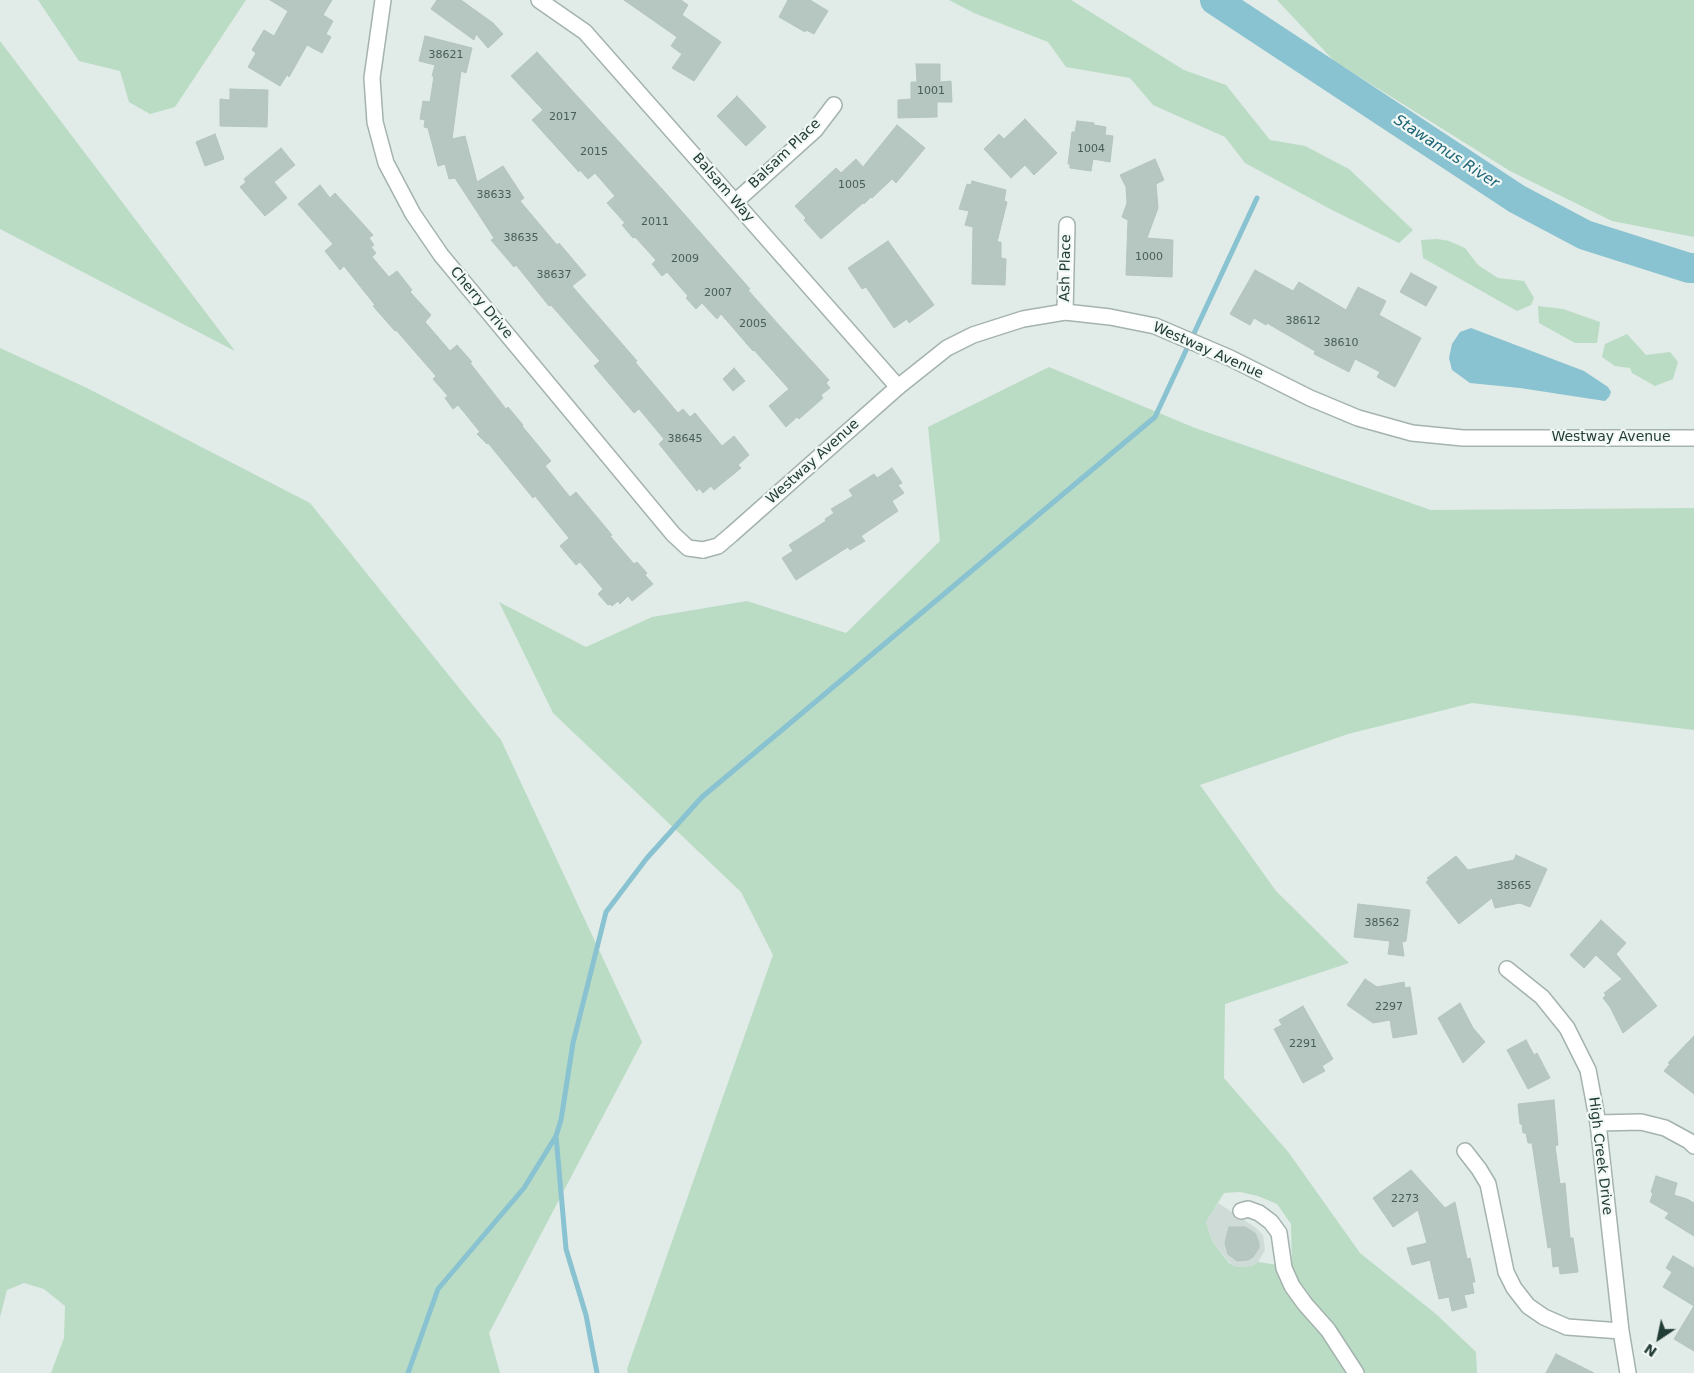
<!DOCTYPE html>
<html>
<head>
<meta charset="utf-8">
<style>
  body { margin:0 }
  #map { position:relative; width:1694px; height:1373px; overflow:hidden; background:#e1ebe7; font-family:"DejaVu Sans",sans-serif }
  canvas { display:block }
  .north { position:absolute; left:1634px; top:1313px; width:50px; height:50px; -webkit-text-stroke:4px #f1f8f5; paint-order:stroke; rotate:214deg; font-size:14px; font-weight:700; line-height:20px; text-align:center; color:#223c36 }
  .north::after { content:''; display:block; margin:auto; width:18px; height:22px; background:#223c36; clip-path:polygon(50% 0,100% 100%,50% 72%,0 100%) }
</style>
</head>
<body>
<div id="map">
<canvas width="1694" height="1373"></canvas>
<div class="north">N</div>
</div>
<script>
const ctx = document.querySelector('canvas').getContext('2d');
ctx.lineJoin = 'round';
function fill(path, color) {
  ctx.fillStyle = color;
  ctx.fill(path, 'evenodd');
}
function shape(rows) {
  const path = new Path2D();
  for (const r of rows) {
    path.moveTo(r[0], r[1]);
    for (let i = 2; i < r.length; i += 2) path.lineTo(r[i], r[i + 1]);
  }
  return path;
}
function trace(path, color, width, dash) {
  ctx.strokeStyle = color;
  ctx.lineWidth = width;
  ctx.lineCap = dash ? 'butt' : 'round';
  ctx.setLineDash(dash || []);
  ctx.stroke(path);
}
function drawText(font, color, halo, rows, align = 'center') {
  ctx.font = font + ' "DejaVu Sans",sans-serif';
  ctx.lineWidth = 4.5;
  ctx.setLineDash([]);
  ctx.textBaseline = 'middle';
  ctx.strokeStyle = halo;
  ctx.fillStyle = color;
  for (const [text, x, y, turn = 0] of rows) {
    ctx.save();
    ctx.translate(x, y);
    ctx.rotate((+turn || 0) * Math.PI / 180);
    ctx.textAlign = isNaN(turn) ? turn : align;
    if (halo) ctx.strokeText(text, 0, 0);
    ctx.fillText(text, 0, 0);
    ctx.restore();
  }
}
fill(shape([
  [1218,1203,1256,1228,1263,1235,1265,1250,1258,1262,1252,1266,1236,1267,1230,1263,1212,1241,1206,1222]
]), '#cfdbd6');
fill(shape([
  [38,0,246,0,175,107,150,114,129,102,120,71,79,61],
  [949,0,1071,0,1184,70,1226,85,1270,140,1305,146,1349,169,1413,230,1399,243,1332,210,1245,163,1225,137,1153,105,1130,78,1066,67,1048,42,974,13],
  [1277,0,1694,0,1694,237,1612,221,1510,171,1334,61],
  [0,41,235,351,0,229],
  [1437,239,1449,241,1465,248,1478,265,1498,278,1524,281,1534,298,1531,305,1517,311,1423,258,1421,240],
  [1538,306,1563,309,1600,322,1597,343,1575,343,1539,323],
  [1627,334,1646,355,1670,352,1678,362,1673,379,1655,386,1632,373,1630,368,1615,366,1602,357,1605,344],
  [0,348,87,388,310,503,501,740,642,1042,489,1333,500,1373,51,1373,64,1338,65,1306,44,1289,24,1283,7,1290,0,1317],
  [1049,367,1195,428,1431,510,1694,508,1694,730,1472,703,1348,734,1200,785,1276,891,1349,963,1225,1004,1224,1078,1289,1153,1360,1253,1436,1314,1476,1352,1477,1373,1361,1373,1306,1296,1292,1269,1291,1224,1277,1204,1258,1196,1240,1192,1224,1193,1206,1222,1212,1241,1229,1263,1236,1267,1252,1266,1258,1262,1278,1265,1350,1373,628,1373,627,1369,773,955,741,892,553,713,499,602,586,647,652,617,747,601,846,633,940,541,928,427]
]), '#badcc5');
fill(shape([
  [1471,328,1584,371,1608,387,1611,392,1609,397,1605,401,1520,388,1470,383,1452,370,1449,358,1452,344,1460,332]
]), '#89c2d0');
trace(shape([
  [556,1136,566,1249,586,1315,597,1373],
  [408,1373,438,1289,524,1188,556,1136,561,1120,573,1043,606,912,647,858,702,797,1155,417,1257,198]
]), '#89c2d0', 5);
trace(shape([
  [1215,0,1517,199,1585,235,1689,268,1694,268]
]), '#89c2d0', 30);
const building = shape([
  [270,0,332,0,323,15,333,21,326,34,331,37,322,53,307,45,289,77,287,75,280,86,248,67,256,53,252,50,264,30,274,36,288,11,270,0],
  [437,0,461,0,493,23,503,34,488,48,476,34,474,40,431,9,437,0],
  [624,0,681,0,688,5,682,15,721,42,694,81,672,68,682,54,671,46,677,37,624,0],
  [788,0,810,0,828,11,814,34,806,30,805,32,779,17,788,0],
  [425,36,472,48,466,73,461,71,452,139,465,136,477,182,503,166,524,198,520,201,557,245,559,243,586,275,572,286,637,361,635,362,678,413,683,409,690,417,695,413,722,446,734,436,749,455,738,465,741,468,714,490,711,486,703,493,699,488,697,491,659,444,664,439,639,409,634,413,622,399,594,366,600,361,551,305,549,306,516,265,514,267,491,240,494,238,455,178,449,179,445,164,438,166,428,128,424,127,425,120,420,119,423,101,430,102,434,76,432,76,435,65,419,61,425,36],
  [537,52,663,190,750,289,748,290,778,324,829,380,826,383,830,388,821,395,823,398,799,419,797,417,786,427,769,406,789,389,754,350,753,351,721,314,717,319,702,303,696,309,686,298,688,296,667,272,662,276,652,264,656,260,635,237,633,238,622,225,625,223,607,203,615,196,595,173,588,179,580,170,579,172,532,120,543,110,511,76,537,52],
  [916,64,940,64,940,82,951,81,952,102,937,102,937,117,898,118,898,100,911,99,911,82,917,82,916,64],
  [230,89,268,90,267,127,220,126,220,99,230,100,230,89],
  [737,96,766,127,746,146,717,116,737,96],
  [1025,119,1057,153,1034,175,1025,165,1011,178,984,149,999,134,1004,139,1025,119],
  [1077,121,1094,123,1094,125,1106,127,1105,135,1113,136,1110,162,1093,159,1091,171,1070,168,1070,164,1068,164,1072,132,1075,132,1077,121],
  [897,125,925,148,896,183,892,179,872,198,871,197,864,204,863,203,821,239,804,220,806,218,795,206,836,168,841,173,856,159,863,167,897,125],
  [215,134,224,159,205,166,196,142,215,134],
  [281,148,295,165,274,182,287,198,265,216,240,187,246,182,244,179,281,148],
  [1155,159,1164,180,1156,184,1158,208,1147,238,1173,240,1172,277,1126,275,1128,220,1122,217,1127,203,1126,187,1120,175,1155,159],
  [972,181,1006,190,1004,201,1007,202,997,242,1001,242,1001,258,1006,259,1005,285,972,284,973,227,965,225,969,211,959,209,967,184,971,185,972,181],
  [320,185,330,198,335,193,373,235,369,238,374,245,371,247,376,253,372,257,389,277,397,271,412,290,410,292,431,315,425,322,450,351,457,345,472,362,470,363,506,409,508,407,523,425,522,426,551,461,545,466,570,497,576,492,612,535,610,536,634,564,637,562,647,573,645,575,653,584,632,601,628,596,620,604,618,601,612,606,610,604,608,605,598,594,603,589,580,562,576,565,560,546,569,538,535,496,533,498,488,443,487,444,477,434,480,432,458,405,453,409,445,398,448,396,433,379,436,376,396,330,395,331,373,306,375,305,344,266,340,270,325,251,333,244,298,204,320,185],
  [888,241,934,305,909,323,907,319,894,328,866,287,862,289,848,268,888,241],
  [1255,270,1293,291,1299,282,1346,310,1358,287,1386,301,1379,315,1421,338,1395,387,1377,377,1380,372,1355,359,1349,372,1314,354,1315,351,1267,323,1266,325,1254,318,1250,325,1230,314,1255,270],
  [1411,273,1437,287,1426,306,1400,292,1411,273],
  [734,368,745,381,733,391,723,379,734,368],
  [892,468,902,483,898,485,904,493,892,501,898,511,861,536,865,541,850,550,848,547,796,580,782,558,793,551,789,545,826,521,825,519,834,513,831,509,853,496,849,490,874,474,877,478,892,468],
  [1516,855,1547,869,1530,907,1520,903,1495,908,1492,898,1459,924,1426,882,1429,880,1427,878,1456,856,1468,870,1514,860,1516,855],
  [1358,904,1410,910,1406,941,1402,942,1404,956,1388,954,1390,941,1354,937,1358,904],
  [1601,920,1626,943,1616,954,1657,1006,1623,1033,1610,1007,1603,998,1606,995,1604,993,1622,979,1596,955,1584,968,1570,955,1601,920],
  [1365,979,1377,987,1404,982,1405,988,1410,987,1417,1034,1393,1038,1390,1020,1373,1023,1347,1005,1365,979],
  [1460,1003,1473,1028,1485,1042,1463,1063,1438,1018,1460,1003],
  [1303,1006,1333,1059,1322,1066,1325,1071,1303,1083,1274,1029,1282,1025,1279,1020,1303,1006],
  [1694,1036,1694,1094,1664,1071,1670,1064,1668,1063,1694,1036],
  [1526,1040,1534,1055,1537,1053,1550,1078,1528,1089,1507,1050,1526,1040],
  [1554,1100,1558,1145,1555,1146,1560,1184,1565,1183,1570,1238,1573,1238,1578,1272,1560,1274,1559,1266,1553,1267,1551,1247,1548,1248,1532,1143,1528,1143,1526,1133,1523,1133,1522,1124,1520,1124,1518,1104,1554,1100],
  [1411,1170,1445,1208,1455,1202,1467,1259,1470,1258,1475,1282,1472,1282,1474,1293,1464,1295,1467,1307,1452,1311,1449,1297,1439,1299,1430,1260,1412,1265,1407,1248,1427,1243,1418,1210,1393,1227,1373,1198,1411,1170],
  [1656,1176,1677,1183,1674,1195,1687,1199,1694,1203,1694,1236,1665,1218,1669,1213,1650,1202,1653,1193,1651,1192,1656,1176],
  [1229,1227,1245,1227,1255,1233,1259,1243,1259,1248,1253,1257,1248,1260,1237,1261,1228,1254,1225,1243,1229,1227],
  [1673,1256,1694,1268,1694,1351,1674,1339,1694,1306,1663,1287,1672,1272,1666,1268,1673,1256],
  [1556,1354,1594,1373,1546,1373,1556,1354]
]);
fill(building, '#b6c6c0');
trace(building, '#b3c5be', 1);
const minor = shape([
  [383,0,372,78,375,122,386,163,413,214,441,255,673,534,688,548,703,550],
  [539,0,585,32,898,387],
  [735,202,815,130,834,105],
  [1065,312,1067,225],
  [1507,969,1542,997,1567,1028,1588,1070,1598,1123,1621,1331,1628,1373],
  [1598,1123,1641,1122,1665,1128,1689,1141,1694,1146],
  [1465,1151,1479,1169,1488,1184,1506,1272,1514,1288,1528,1306,1544,1317,1567,1327,1621,1331],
  [1241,1211,1248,1209,1259,1213,1271,1222,1279,1233,1284,1268,1292,1286,1305,1304,1328,1330,1356,1373]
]);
const tertiary = shape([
  [703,550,718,546,731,535,898,387,947,348,973,335,1023,319,1065,312,1110,317,1155,326,1230,358,1310,398,1358,418,1412,433,1463,438,1694,438]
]);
trace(minor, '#a4b3ae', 18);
trace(tertiary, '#a4b3ae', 18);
trace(minor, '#fff', 15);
trace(tertiary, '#fff', 15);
drawText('11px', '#475e58', null, [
  ["38621",446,55],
  ["1001",931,91],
  ["2017",563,117],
  ["1004",1091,149],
  ["2015",594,152],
  ["1005",852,185],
  ["38633",494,195],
  ["2011",655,222],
  ["38635",521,238],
  ["1000",1149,257],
  ["2009",685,259],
  ["38637",554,275],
  ["2007",718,293],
  ["38612",1303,321],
  ["2005",753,324],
  ["38610",1341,343],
  ["38645",685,439],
  ["38565",1514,886],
  ["38562",1382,923],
  ["2297",1389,1007],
  ["2291",1303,1044],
  ["2273",1405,1199]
]);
drawText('14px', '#223c36', '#f1f8f5', [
  ["Balsam Place",785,154,-44],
  ["Balsam Way",723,188,49],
  ["Ash Place",1066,268,-89],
  ["Cherry Drive",481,303,50],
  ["Westway Avenue",1208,351,24],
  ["Westway Avenue",1611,437],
  ["Westway Avenue",813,462,-42],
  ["High Creek Drive",1600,1156,83]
]);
drawText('italic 15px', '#1d6477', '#f1f8f5', [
  ["Stawamus River",1446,152,33]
]);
</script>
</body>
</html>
